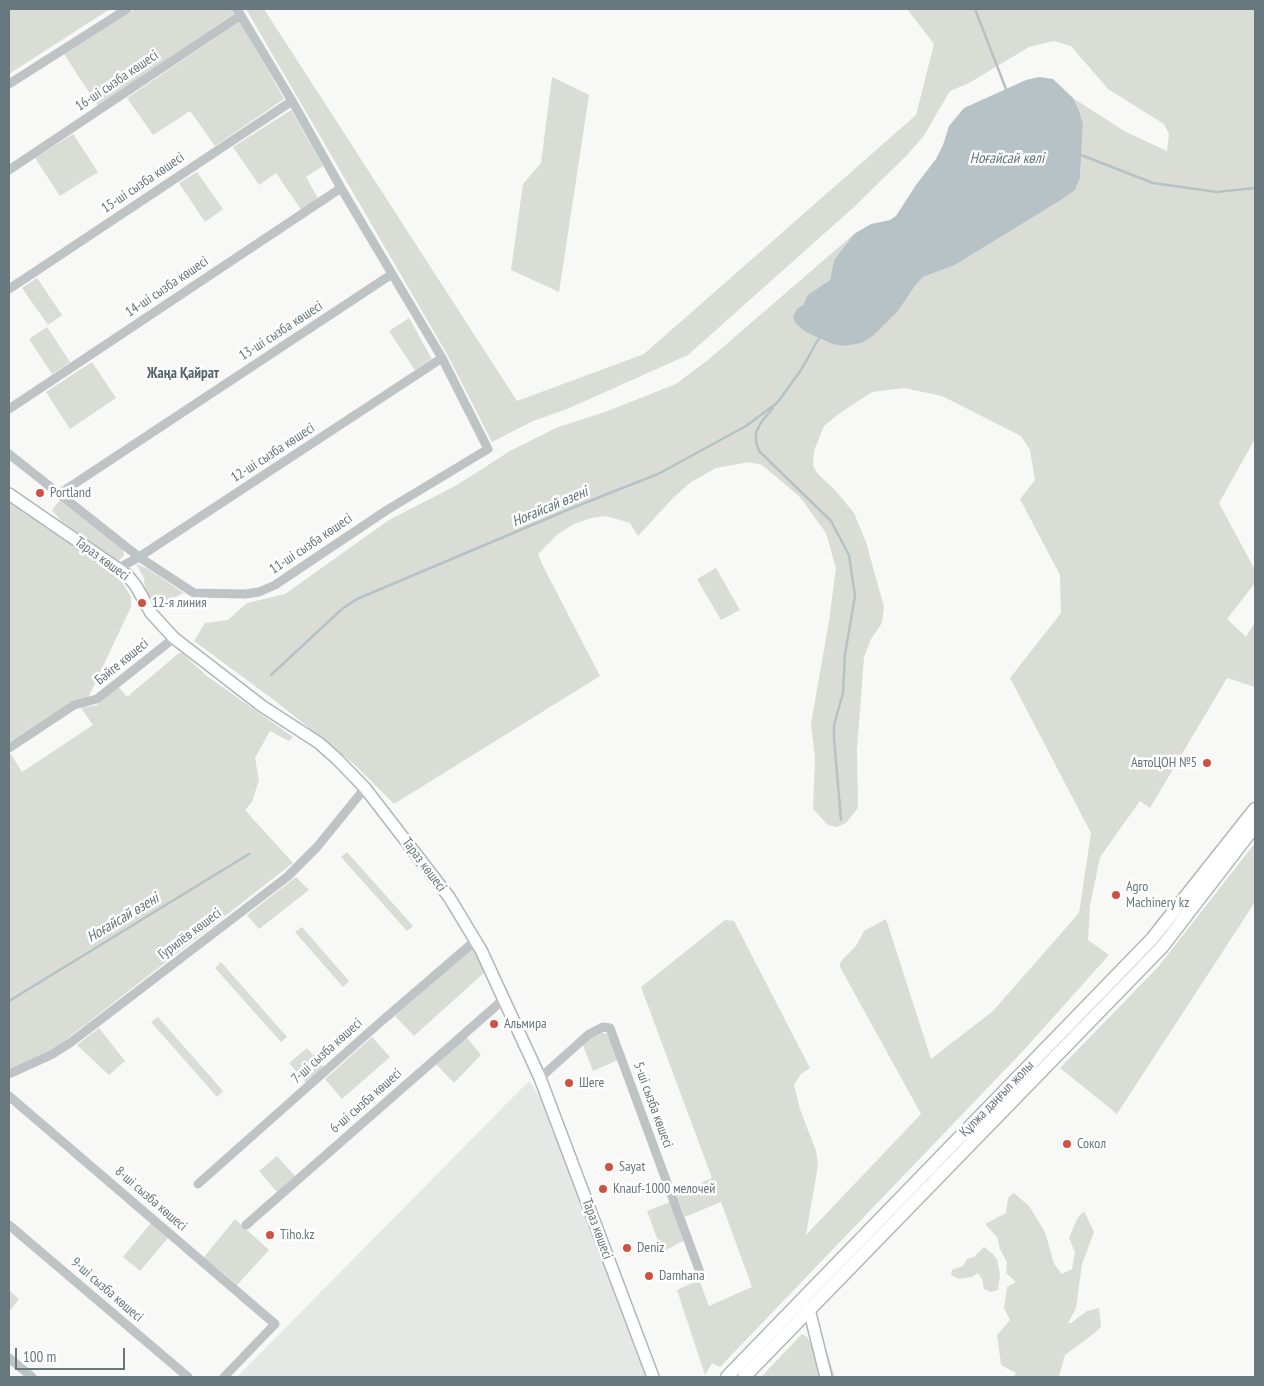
<!DOCTYPE html>
<html>
<head>
<meta charset="utf-8">
<style>
  body { margin:0 }
  #map { position:relative; width:1264px; height:1386px; overflow:hidden; background:#f8f8f6; font-family:"PT Sans Narrow",sans-serif }
  canvas { display:block }
  .frame { position:absolute; inset:0; border:10px solid #66777d; pointer-events:none }
  .scale { position:absolute; left:15px; top:1348px; width:110px; height:22px; box-sizing:border-box; border:2px solid #66777d; border-top:0; padding-left:6px; font-size:15px; line-height:18px; white-space:nowrap; color:#66777d; -webkit-text-stroke:4px #fff; paint-order:stroke }
</style>
</head>
<body>
<div id="map">
<canvas width="1264" height="1386"></canvas>
<div class="frame"></div>
<div class="scale">100 m</div>
</div>
<script>
const ctx = document.querySelector('canvas').getContext('2d');
ctx.lineJoin = 'round';
function fill(path, color) {
  ctx.fillStyle = color;
  ctx.fill(path, 'evenodd');
}
function shape(rows) {
  const path = new Path2D();
  for (const r of rows) {
    path.moveTo(r[0], r[1]);
    for (let i = 2; i < r.length; i += 2) path.lineTo(r[i], r[i + 1]);
  }
  return path;
}
function trace(path, color, width, dash) {
  ctx.strokeStyle = color;
  ctx.lineWidth = width;
  ctx.lineCap = dash ? 'butt' : 'round';
  ctx.setLineDash(dash || []);
  ctx.stroke(path);
}
function drawText(font, color, halo, rows, align = 'center') {
  ctx.font = font + ' "PT Sans Narrow",sans-serif';
  ctx.lineWidth = 5;
  ctx.setLineDash([]);
  ctx.textBaseline = 'middle';
  ctx.strokeStyle = halo;
  ctx.fillStyle = color;
  for (const [text, x, y, turn = 0] of rows) {
    ctx.save();
    ctx.translate(x, y);
    ctx.rotate((+turn || 0) * Math.PI / 180);
    ctx.textAlign = isNaN(turn) ? turn : align;
    if (halo) ctx.strokeText(text, 0, 0);
    ctx.fillText(text, 0, 0);
    ctx.restore();
  }
}
fill(shape([
  [529,1081,543,1101,648,1377,237,1377]
]), '#e6e8e6');
fill(shape([
  [9,9,110,9,9,74],
  [135,9,232,9,235,13,98,106,64,54],
  [246,9,264,9,517,401,644,354,916,115,934,44,907,9,1255,9,1255,439,1219,503,1255,570,1255,583,1227,619,1246,637,1255,622,1255,687,1227,678,1150,808,1140,801,1100,857,1090,906,1088,940,1109,955,1023,1051,720,1367,712,1363,705,1375,677,1290,699,1280,709,1306,752,1287,721,1202,685,1217,676,1194,712,1178,641,987,725,920,734,921,810,1068,801,1074,794,1085,800,1109,816,1151,818,1165,806,1235,921,1114,840,967,840,963,843,959,856,946,864,931,886,919,931,1059,993,1011,1079,913,1091,833,1010,678,1061,613,1060,575,1020,499,1035,480,1030,450,1021,436,942,396,904,388,872,392,840,413,824,426,814,451,813,466,818,474,835,490,854,513,866,542,884,607,882,623,871,639,864,657,857,749,858,808,846,823,837,827,828,825,813,809,815,758,811,724,829,621,836,568,826,533,800,497,762,465,749,462,716,468,691,482,673,498,638,536,630,523,606,516,591,518,574,524,558,534,538,554,544,568,600,676,394,804,354,764,274,700,194,641,205,623,228,620,247,603,285,594,389,520,457,485,510,451,558,427,605,412,676,384,708,360,854,234,834,260,830,280,809,295,803,305,846,346,862,343,873,336,898,311,915,286,923,277,955,265,1061,200,1075,190,1080,178,1083,124,1079,110,1073,98,1126,132,1167,151,1169,134,1164,124,1108,89,1071,46,1054,41,1029,47,969,83,950,91,923,137,906,156,854,207,688,355,567,409,533,421,492,442,447,354],
  [240,21,284,99,215,146,190,111,153,135,127,98],
  [552,77,589,95,559,292,511,270,523,184,541,163],
  [291,110,323,166,306,177,319,200,302,211,276,173,259,185,233,147],
  [73,134,98,172,60,196,35,158],
  [197,172,223,209,205,222,179,183],
  [37,278,62,315,48,325,22,288],
  [409,318,432,359,415,370,389,331],
  [47,327,70,362,52,374,29,339],
  [92,362,116,398,70,429,46,392],
  [60,500,123,549,124,555,118,562,62,522,52,510],
  [9,502,110,571,122,582,131,597,131,607,88,698,69,703,9,742],
  [136,564,148,569,184,593,154,607,145,591,144,578],
  [716,568,740,610,721,620,697,579],
  [179,653,182,653,207,676,293,737,289,741,270,731,255,758,259,780,252,802,245,810,293,863,58,1046,38,1058,9,1069,9,756,11,754,22,772,93,725,81,708,97,705,119,687,127,697],
  [1255,843,1255,902,1117,1114,1060,1068,1158,967],
  [347,852,413,926,407,931,341,857],
  [296,877,309,890,259,929,247,915],
  [302,927,349,981,343,987,295,932],
  [473,947,485,972,414,1036,395,1016],
  [221,962,287,1037,281,1042,215,968],
  [158,1017,223,1091,217,1097,151,1022],
  [99,1028,125,1061,109,1075,77,1045],
  [600,1032,608,1034,618,1060,593,1071,582,1043],
  [465,1035,481,1055,454,1083,434,1062],
  [372,1037,390,1057,342,1099,325,1079],
  [307,1048,325,1068,307,1084,289,1063],
  [277,1156,295,1176,277,1192,259,1171],
  [1014,1193,1029,1206,1045,1232,1054,1264,1062,1274,1072,1269,1075,1252,1069,1238,1077,1219,1084,1211,1094,1232,1082,1264,1076,1308,1068,1323,1071,1323,1087,1311,1099,1308,1101,1327,1092,1335,1065,1355,1059,1377,1014,1377,1016,1373,1001,1365,997,1335,1010,1320,1004,1308,1007,1287,1016,1282,1006,1273,1007,1262,1000,1249,997,1237,985,1224,1006,1213,1008,1198],
  [670,1202,685,1240,662,1252,647,1211],
  [235,1219,269,1250,237,1285,204,1257],
  [151,1223,168,1238,140,1271,123,1257],
  [984,1247,993,1254,997,1260,1000,1274,998,1290,991,1292,984,1289,982,1279,978,1273,972,1277,959,1279,951,1275,952,1270,963,1266,967,1259,974,1257],
  [9,1290,19,1299,9,1312],
  [802,1334,807,1337,814,1351,826,1349,835,1377,761,1377]
]), '#d9ddd6');
fill(shape([
  [1039,77,1053,79,1073,98,1079,110,1083,124,1080,178,1075,190,1061,200,955,265,923,277,915,286,898,311,873,336,862,343,846,346,833,344,806,332,796,324,793,317,797,309,803,305,808,295,830,280,834,260,854,234,871,224,890,220,896,216,916,185,936,159,943,145,949,126,964,108,1026,80]
]), '#b6c2c5');
trace(shape([
  [975,9,1006,89],
  [1081,155,1153,183,1217,192,1255,188],
  [773,408,762,421,756,432,756,442,759,451,831,521,849,555,855,596,845,654,843,693,834,725,834,738,841,820],
  [271,675,342,609,357,599,577,506,658,474,746,426,777,403,801,370,819,338],
  [9,1001,249,854]
]), '#b6c2c5', 2.5);
const secondary = shape([
  [9,494,127,575,136,586,151,613,174,638,262,706,319,743,337,759,365,788,449,897,481,950,540,1078,653,1377],
  [809,1309,826,1377]
]);
const primary = shape([
  [727,1377,1152,939,1255,809],
  [744,1377,1162,947,1255,826]
]);
trace(secondary, '#b0b7ba', 14);
trace(primary, '#b2b7b9', 15);
trace(shape([
  [9,84,127,9],
  [9,170,241,15],
  [9,289,292,101],
  [9,409,341,188],
  [9,454,139,557,194,593,245,594,259,592,275,585,387,510,488,449,442,358,341,188,292,101,237,9],
  [59,494,392,274],
  [119,568,139,557,442,358],
  [9,748,74,705,97,699,174,638],
  [9,1074,51,1055,70,1043,287,877,317,847,365,788],
  [540,1078,589,1034,603,1027,610,1028,701,1275],
  [9,1096,275,1324,224,1377],
  [198,1184,376,1026,476,940],
  [9,1225,188,1377],
  [246,1225,504,999],
  [9,1358,32,1377]
]), '#bec3c5', 9);
trace(secondary, '#fff', 11);
trace(primary, '#fff', 12);
for (const [x, y, r, color] of [
  [40,493,5,"#ce5141"],
  [142,603,5,"#ce5141"],
  [1207,763,5,"#ce5141"],
  [1116,895,5,"#ce5141"],
  [494,1024,5,"#ce5141"],
  [569,1083,5,"#ce5141"],
  [1067,1144,5,"#ce5141"],
  [609,1167,5,"#ce5141"],
  [603,1189,5,"#ce5141"],
  [270,1235,5,"#ce5141"],
  [627,1248,5,"#ce5141"],
  [649,1276,5,"#ce5141"]
]) {
  const dot = new Path2D();
  dot.arc(x, y, r, 0, 2 * Math.PI);
  ctx.fillStyle = color;
  ctx.fill(dot);
  trace(dot, '#fff', 2);
}
drawText('14px', '#66777d', '#fff', [
  ["16-ші сызба көшесі",117,81,-34],
  ["15-ші сызба көшесі",143,183,-34],
  ["14-ші сызба көшесі",167,287,-34],
  ["13-ші сызба көшесі",281,331,-33],
  ["12-ші сызба көшесі",273,453,-33],
  ["11-ші сызба көшесі",311,544,-34],
  ["Тараз көшесі",102,559,36],
  ["Бәйге көшесі",122,662,-39],
  ["Тараз көшесі",424,865,53],
  ["Гурилёв көшесі",190,934,-37],
  ["7-ші сызба көшесі",327,1051,-42],
  ["Құлжа даңғыл жолы",997,1099,-46],
  ["6-ші сызба көшесі",366,1101,-41],
  ["5-ші сызба көшесі",653,1105,70],
  ["8-ші сызба көшесі",151,1199,41],
  ["Тараз көшесі",597,1229,70],
  ["9-ші сызба көшесі",107,1290,41]
]);
drawText('14px', '#66777d', '#fff', [
  ["Portland",50,493],
  ["12-я линия",152,603],
  ["АвтоЦОН №5",1197,763,"right"],
  ["Agro",1126,887],
  ["Machinery kz",1126,903],
  ["Альмира",504,1024],
  ["Шеге",579,1083],
  ["Сокол",1077,1144],
  ["Sayat",619,1167],
  ["Knauf-1000 мелочей",613,1189],
  ["Tiho.kz",280,1235],
  ["Deniz",637,1248],
  ["Damhana",659,1276]
], 'left');
drawText('italic 15px', '#627578', '#fff', [
  ["Ноғайсай көлі",1007,159],
  ["Ноғайсай өзені",550,507,-23],
  ["Ноғайсай өзені",123,918,-31]
]);
drawText('bold 15px', '#586469', '#fff', [
  ["Жаңа Қайрат",183,374]
]);
</script>
</body>
</html>
